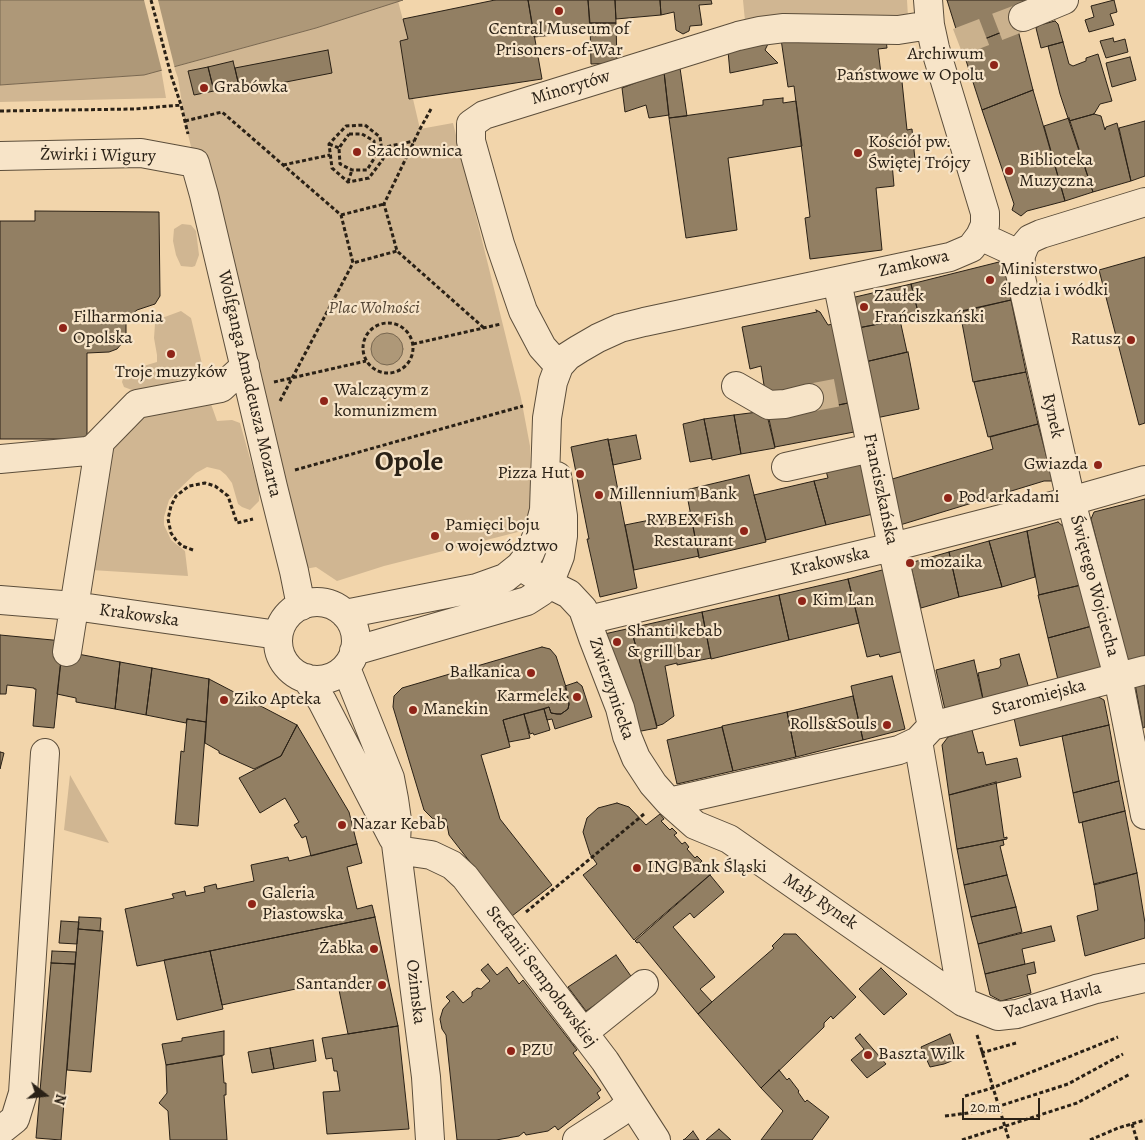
<!DOCTYPE html>
<html>
<head>
<meta charset="utf-8">
<style>
  body { margin:0 }
  #map { position:relative; width:1145px; height:1140px; overflow:hidden; background:#f2d5ab; font-family:Alegreya,serif }
  canvas { display:block }
  .north { position:absolute; left:20px; top:1070px; width:50px; height:50px; -webkit-text-stroke:4px #f7e4c8; paint-order:stroke; rotate:106deg; font-size:14px; font-weight:700; line-height:20px; text-align:center; color:#2a2116 }
  .north::after { content:''; display:block; margin:auto; width:18px; height:22px; background:#2a2116; clip-path:polygon(50% 0,100% 100%,50% 72%,0 100%) }
  .scale { position:absolute; left:962px; top:1098px; width:78px; height:22px; box-sizing:border-box; border:2px solid #2a2116; border-top:0; padding-left:6px; font-size:15px; line-height:18px; white-space:nowrap; color:#2a2116; -webkit-text-stroke:4px #f7e4c8; paint-order:stroke }
</style>
</head>
<body>
<div id="map">
<canvas width="1145" height="1140"></canvas>
<div class="north">N</div>
<div class="scale">20 m</div>
</div>
<script>
const ctx = document.querySelector('canvas').getContext('2d');
ctx.lineJoin = 'round';
function fill(path, color) {
  ctx.fillStyle = color;
  ctx.fill(path, 'evenodd');
}
function shape(rows) {
  const path = new Path2D();
  for (const r of rows) {
    if (r.length === 3) {
      path.moveTo(r[0] + r[2], r[1]);
      path.arc(r[0], r[1], r[2], 0, 2 * Math.PI);
      continue;
    }
    path.moveTo(r[0], r[1]);
    for (let i = 2; i < r.length; i += 2) path.lineTo(r[i], r[i + 1]);
  }
  return path;
}
function trace(path, color, width, dash) {
  ctx.strokeStyle = color;
  ctx.lineWidth = width;
  ctx.lineCap = dash ? 'butt' : 'round';
  ctx.setLineDash(dash || []);
  ctx.stroke(path);
}
function drawText(font, color, halo, rows, align = 'center') {
  ctx.font = font + ' Alegreya,serif';
  ctx.lineWidth = 4.5;
  ctx.setLineDash([]);
  ctx.textBaseline = 'middle';
  ctx.strokeStyle = halo;
  ctx.fillStyle = color;
  for (const [text, x, y, turn = 0] of rows) {
    ctx.save();
    ctx.translate(x, y);
    ctx.rotate((+turn || 0) * Math.PI / 180);
    ctx.textAlign = isNaN(turn) ? turn : align;
    if (halo) ctx.strokeText(text, 0, 0);
    ctx.fillText(text, 0, 0);
    ctx.restore();
  }
}
fill(shape([
  [743,0,907,0,908,17,745,21],
  [398,1,408,39,400,41,409,99,413,99,420,129,453,123,521,398,530,446,531,501,528,523,518,532,384,566,337,581,316,567,294,571,185,122,178,78,174,67,316,28],
  [161,69,166,98,0,102,0,85,144,75],
  [182,224,191,225,196,231,199,255,195,266,192,267,181,266,176,255,173,241,174,229],
  [181,311,191,318,203,368,202,373,173,382,142,389,132,390,124,387,122,382,124,375,130,370,157,362,157,355,154,338,155,324,162,318],
  [208,399,211,404,217,421,232,420,240,423,259,490,259,501,250,510,242,507,238,504,232,483,226,475,220,470,207,467,196,473,176,492,169,500,164,517,164,525,171,540,185,551,188,576,91,570,114,444,138,417],
  [70,775,109,843,64,830]
]), '#d0b692');
const water = shape([
  [0,0,403,0,316,28,144,75,0,85,0,0],
  [387,349,16]
]);
fill(water, '#ae9878');
trace(water, '#796851', 1);
fill(shape([
  [144,0,158,0,175,69,162,71]
]), '#f2d5ab');
const building = shape([
  [495,0,528,0,542,79,409,99,400,41,408,39,403,19,495,0],
  [528,0,588,0,590,31,534,37,528,0],
  [588,0,615,0,616,23,590,23,588,0],
  [615,0,660,0,661,15,616,19,615,0],
  [660,0,711,0,712,4,699,5,702,25,690,26,689,31,683,34,676,30,674,12,661,15,660,0],
  [947,0,1041,0,1017,26,962,48,947,0],
  [1114,0,1117,12,1110,14,1114,25,1089,32,1085,20,1094,17,1091,6,1114,0],
  [1055,21,1058,24,1063,42,1041,48,1036,28,1040,25,1055,21],
  [590,23,616,23,617,63,591,64,590,23],
  [1017,26,1033,90,982,110,962,48,1017,26],
  [1113,38,1114,42,1125,39,1128,52,1106,58,1100,41,1113,38],
  [781,39,886,40,887,48,878,49,881,74,901,72,907,130,912,129,915,160,892,163,894,186,876,188,882,250,810,259,805,218,810,217,794,86,788,87,781,39],
  [769,42,765,50,778,63,730,73,728,51,769,42],
  [1063,42,1069,64,1073,66,1086,61,1086,58,1098,54,1112,101,1100,104,1094,114,1069,121,1060,94,1048,46,1063,42],
  [328,50,332,73,240,91,235,68,328,50],
  [1130,57,1136,80,1112,87,1106,63,1130,57],
  [233,61,239,86,214,91,208,67,233,61],
  [208,67,214,91,194,95,188,71,208,67],
  [680,68,687,116,669,118,664,72,680,68],
  [664,72,669,115,649,118,646,105,625,112,622,88,664,72],
  [1033,90,1065,201,1027,211,1021,216,1012,210,1014,204,982,110,1033,90],
  [783,98,783,103,796,101,802,146,728,158,737,230,686,238,669,118,763,105,763,100,783,98],
  [1094,114,1101,116,1105,130,1106,127,1117,123,1131,181,1093,192,1069,121,1094,114],
  [1069,118,1093,192,1065,201,1044,126,1069,118],
  [1145,121,1145,176,1131,181,1119,128,1145,121],
  [35,211,159,212,160,296,155,304,137,310,130,316,126,324,126,333,123,342,117,349,109,352,87,353,87,439,0,439,0,221,35,221,35,211],
  [1145,257,1145,423,1139,425,1099,270,1145,257],
  [1003,261,1011,300,920,320,911,284,1003,261],
  [911,284,919,316,858,328,851,298,911,284],
  [1011,300,1026,372,973,382,960,312,1011,300],
  [816,310,820,312,828,325,833,324,848,403,811,411,766,398,761,366,750,369,742,327,817,312,816,310],
  [900,320,907,352,865,362,858,328,900,320],
  [908,352,919,409,876,418,865,362,908,352],
  [1026,372,1038,424,988,437,974,382,1026,372],
  [848,403,854,432,775,447,769,419,848,403],
  [766,411,775,448,741,454,734,415,766,411],
  [734,415,741,454,712,460,704,419,734,415],
  [704,419,712,458,690,462,683,424,704,419],
  [1038,424,1053,481,1044,481,900,525,889,480,993,449,990,437,1038,424],
  [636,435,641,459,613,465,608,440,636,435],
  [608,439,637,588,600,597,589,548,587,539,589,539,571,447,608,439],
  [861,462,873,514,826,525,814,481,828,478,826,471,861,462],
  [749,475,766,542,699,558,686,490,749,475],
  [814,481,826,525,766,540,754,495,814,481],
  [1145,499,1145,660,1128,663,1091,519,1094,512,1145,499],
  [690,512,699,556,634,570,625,525,690,512],
  [1058,522,1064,527,1081,585,1039,595,1027,531,1058,522],
  [1027,531,1035,577,1002,587,989,541,1027,531],
  [989,541,1002,587,959,597,949,552,989,541],
  [949,552,959,597,921,608,910,563,949,552],
  [886,569,904,651,880,657,879,654,867,657,848,579,886,569],
  [848,579,859,623,789,640,779,595,848,579],
  [1081,585,1092,626,1048,638,1038,595,1081,585],
  [779,595,789,640,711,659,702,612,779,595],
  [702,612,711,658,677,665,677,663,665,666,674,716,663,724,657,726,631,628,702,612],
  [1092,626,1103,671,1059,684,1048,638,1092,626],
  [631,628,657,728,636,732,600,635,631,628],
  [0,635,63,641,54,728,33,726,36,689,34,689,34,688,7,685,6,694,0,694,0,635],
  [542,647,550,649,556,656,566,687,569,704,568,709,561,714,557,714,551,713,549,707,503,720,510,747,481,755,500,819,552,885,512,916,449,835,446,819,433,819,424,810,393,707,394,696,402,688,542,647],
  [62,651,120,662,115,709,76,702,76,698,57,694,62,651],
  [1019,654,1030,692,984,704,978,673,999,668,1001,665,1000,659,1019,654],
  [974,660,984,704,946,714,936,670,974,660],
  [120,662,152,668,146,715,115,709,120,662],
  [152,668,209,679,206,722,187,719,186,723,146,715,152,668],
  [892,676,905,729,863,740,851,686,892,676],
  [209,679,297,725,281,756,254,769,219,753,219,751,205,743,209,679],
  [1145,681,1145,727,1143,728,1135,684,1145,681],
  [577,682,582,686,592,717,555,729,552,719,547,720,544,709,549,707,551,713,557,714,561,714,568,709,569,704,565,686,577,682],
  [1095,695,1104,700,1109,725,1020,746,1014,718,1095,695],
  [853,696,863,740,796,757,787,712,853,696],
  [544,709,550,730,534,735,533,733,530,734,524,714,544,709],
  [787,712,796,757,733,771,722,726,787,712],
  [524,714,530,738,509,742,503,720,524,714],
  [187,719,206,722,198,826,175,824,181,751,184,752,187,719],
  [297,725,349,812,357,844,311,856,306,836,302,838,294,825,299,822,285,798,260,813,239,778,281,756,297,725],
  [1109,725,1119,781,1073,793,1062,736,1109,725],
  [722,727,733,771,677,784,667,740,722,727],
  [972,730,978,753,983,752,986,765,1017,758,1021,777,949,795,942,745,948,737,972,730],
  [0,752,4,753,0,769,0,752],
  [1119,781,1125,811,1079,823,1073,793,1119,781],
  [996,782,1004,838,1007,837,1007,839,957,849,949,795,996,782],
  [617,803,629,807,646,825,660,814,664,819,661,821,670,830,672,828,677,833,674,835,682,844,685,842,689,847,687,849,695,858,697,856,702,861,700,863,708,872,710,870,712,873,634,940,583,875,597,864,590,854,583,832,587,818,598,808,617,803],
  [1125,811,1137,873,1094,885,1082,822,1125,811],
  [1003,840,1004,845,1000,846,1007,875,964,885,957,849,1003,840],
  [357,844,362,863,347,867,357,909,372,905,375,917,137,966,125,909,174,898,172,894,185,891,186,896,205,892,204,887,216,884,217,889,254,881,251,865,288,857,289,861,357,844],
  [1137,873,1145,923,1145,938,1085,956,1077,916,1098,910,1094,884,1137,873],
  [710,875,724,892,694,918,690,913,673,927,715,977,700,989,712,1002,698,1014,639,942,637,943,635,941,710,875],
  [1007,875,1016,907,971,917,964,885,1007,875],
  [1016,907,1022,932,978,944,971,917,1016,907],
  [79,917,101,918,100,931,78,929,79,917],
  [375,917,398,1026,348,1034,337,980,222,1005,210,951,375,917],
  [61,921,79,922,77,944,59,943,61,921],
  [1051,926,1055,941,1022,949,1025,964,985,974,978,944,1051,926],
  [78,929,103,931,91,1072,67,1070,78,929],
  [784,934,796,934,856,997,833,1019,831,1016,824,1023,824,1027,761,1088,698,1014,774,948,772,946,784,934],
  [52,951,76,952,75,964,51,963,52,951],
  [210,951,223,1009,177,1020,164,960,210,951],
  [616,955,633,979,586,1011,568,987,616,955],
  [1034,962,1036,973,1027,975,1031,993,1001,1001,990,995,985,974,1034,962],
  [51,963,75,964,61,1140,36,1138,51,963],
  [488,964,497,975,507,967,519,984,523,980,577,1050,573,1053,601,1090,597,1093,600,1098,558,1130,555,1126,548,1131,526,1135,524,1132,519,1136,496,1140,457,1140,446,1035,442,1029,440,1019,443,1009,450,1001,446,997,453,991,463,1003,472,996,472,992,477,988,481,989,490,981,481,970,488,964],
  [881,968,907,994,884,1015,859,989,881,968],
  [398,1026,409,1129,327,1134,323,1092,340,1091,337,1071,334,1071,332,1058,326,1059,322,1038,398,1026],
  [224,1031,224,1055,166,1065,162,1044,182,1041,182,1038,224,1031],
  [860,1034,886,1064,867,1078,851,1060,864,1049,855,1038,860,1034],
  [950,1034,959,1058,944,1064,930,1067,921,1047,950,1034],
  [313,1040,316,1061,274,1069,270,1048,313,1040],
  [270,1048,274,1069,252,1073,248,1052,270,1048],
  [222,1056,224,1083,226,1083,226,1095,224,1095,227,1140,170,1140,168,1111,159,1103,167,1093,166,1065,222,1056],
  [779,1070,787,1080,789,1078,799,1091,798,1092,805,1102,807,1100,829,1117,812,1140,761,1140,783,1111,761,1088,779,1070],
  [719,1129,731,1140,706,1140,719,1129],
  [693,1131,699,1140,683,1140,685,1139,693,1131]
]);
fill(building, '#927f63');
trace(building, '#2a2116', 1);
trace(shape([
  [958,42,1023,17],
  [809,398,846,391]
]), '#cab18d', 28, [28, 14]);
const minor = shape([
  [1023,17,1064,0],
  [0,156,141,153,195,163,204,195,273,487,294,571,301,606],
  [1145,202,1041,234,1030,239,1025,245,1021,255,1020,273,1071,501,1118,677,1145,815],
  [980,236,1021,255],
  [837,281,892,547,932,726],
  [559,366,542,347,523,311,500,244,471,141,471,124,484,115,738,36,760,31,784,28,898,30,930,25],
  [736,386,769,405,785,404,809,398],
  [0,459,87,451,94,448,137,404,221,388,245,366],
  [786,467,871,448],
  [520,566,549,584,569,594,583,609,593,638,620,708,627,736,636,758,653,784,669,802,695,825,729,839,963,1002,998,1016,1007,1015,1017,1014,1096,989,1145,978],
  [0,600,74,606,278,635],
  [317,641,39],
  [345,614,477,588,505,578,520,566,530,553,538,533,544,510,547,418,553,382,559,366,568,356,579,349,598,338,620,328,644,322,950,257,971,248,980,236,985,225,985,213,935,48,930,25,928,0],
  [588,620,892,547,1071,501,1145,480],
  [354,651,527,601,541,592,549,584,560,556,563,536,563,516,557,476],
  [67,652,100,442],
  [346,668,390,778,394,799,397,820,396,844,426,1077,430,1140],
  [306,678,322,701,393,838],
  [932,726,1145,670],
  [918,741,963,1002],
  [669,802,899,750,918,741,932,726],
  [397,850,431,855,452,865,465,877,605,1061,656,1140],
  [583,1033,644,984],
  [0,1131,15,1119,23,1093,45,753],
  [577,1140,619,1113,631,1102]
]);
trace(minor, '#5c4e3b', 30);
trace(shape([
  [151,0,171,75,181,105,188,134],
  [431,109,420,129,384,204,397,251,484,328],
  [0,111,135,109,181,105],
  [185,121,222,112,341,215,353,263,397,251],
  [365,125,380,137,383,159,369,178,348,182,332,168,329,144,346,126,365,125],
  [349,134,362,134,374,141,375,157,367,170,352,170,340,164,339,148,349,134],
  [329,144,339,148],
  [381,148,414,141],
  [283,165,330,155],
  [348,182,352,170],
  [341,215,384,204],
  [388,348,25],
  [413,344,501,324],
  [274,382,366,361],
  [280,401,353,263],
  [295,470,523,406],
  [193,550,182,546,176,540,171,533,168,519,171,506,176,496,189,486,205,483,215,486,228,496,237,523,253,519],
  [526,912,644,814],
  [977,1035,1009,1140],
  [981,1053,1016,1043],
  [965,1096,992,1088,1118,1037],
  [945,1116,984,1111,1068,1084,1123,1054],
  [1132,1124,1137,1140],
  [962,1140,1077,1103,1130,1074],
  [1090,1140,1118,1128,1145,1120]
]), '#2a2116', 3, [4, 2.5]);
trace(minor, '#f7e4c8', 28);
for (const [x, y, r, color] of [
  [559,11,5,"#8f2418"],
  [994,65,5,"#8f2418"],
  [204,88,5,"#8f2418"],
  [357,152,5,"#8f2418"],
  [858,153,5,"#8f2418"],
  [1009,171,5,"#8f2418"],
  [990,280,5,"#8f2418"],
  [864,307,5,"#8f2418"],
  [63,328,5,"#8f2418"],
  [1131,340,5,"#8f2418"],
  [171,354,5,"#8f2418"],
  [324,401,5,"#8f2418"],
  [1098,465,5,"#8f2418"],
  [580,474,5,"#8f2418"],
  [599,495,5,"#8f2418"],
  [948,498,5,"#8f2418"],
  [744,531,5,"#8f2418"],
  [435,536,5,"#8f2418"],
  [910,563,5,"#8f2418"],
  [802,601,5,"#8f2418"],
  [617,642,5,"#8f2418"],
  [531,673,5,"#8f2418"],
  [577,697,5,"#8f2418"],
  [224,700,5,"#8f2418"],
  [413,710,5,"#8f2418"],
  [887,725,5,"#8f2418"],
  [342,825,5,"#8f2418"],
  [637,868,5,"#8f2418"],
  [252,904,5,"#8f2418"],
  [374,949,5,"#8f2418"],
  [382,985,5,"#8f2418"],
  [511,1051,5,"#8f2418"],
  [868,1055,5,"#8f2418"]
]) {
  const dot = new Path2D();
  dot.arc(x, y, r, 0, 2 * Math.PI);
  ctx.fillStyle = color;
  ctx.fill(dot);
  trace(dot, '#f7e4c8', 2);
}
drawText('18px', '#2a2116', '#f7e4c8', [
  ["Central Museum of",559,30,"center"],
  ["Prisoners-of-War",559,51,"center"],
  ["Archiwum",984,55,"right"],
  ["Państwowe w Opolu",984,76,"right"],
  ["Grabówka",214,88],
  ["Kościół pw.",868,143],
  ["Świętej Trójcy",868,164],
  ["Szachownica",367,152],
  ["Biblioteka",1019,161],
  ["Muzyczna",1019,182],
  ["Ministerstwo",1000,270],
  ["śledzia i wódki",1000,291],
  ["Zaułek",874,297],
  ["Frańciszkański",874,318],
  ["Filharmonia",73,318],
  ["Opolska",73,339],
  ["Ratusz",1121,340,"right"],
  ["Troje muzyków",171,373,"center"],
  ["Walczącym z",334,391],
  ["komunizmem",334,412],
  ["Gwiazda",1088,465,"right"],
  ["Pizza Hut",570,474,"right"],
  ["Millennium Bank",609,495],
  ["Pod arkadami",958,498],
  ["RYBEX Fish",734,521,"right"],
  ["Restaurant",734,542,"right"],
  ["Pamięci boju",445,526],
  ["o województwo",445,547],
  ["mozaika",920,563],
  ["Kim Lan",812,601],
  ["Shanti kebab",627,632],
  ["& grill bar",627,653],
  ["Bałkanica",521,673,"right"],
  ["Karmelek",567,697,"right"],
  ["Ziko Apteka",234,700],
  ["Manekin",423,710],
  ["Rolls&Souls",877,725,"right"],
  ["Nazar Kebab",352,825],
  ["ING Bank Śląski",647,868],
  ["Galeria",262,894],
  ["Piastowska",262,915],
  ["Żabka",364,949,"right"],
  ["Santander",372,985,"right"],
  ["PZU",521,1051],
  ["Baszta Wilk",878,1055]
], 'left');
drawText('18px', '#2a2116', '#f7e4c8', [
  ["Minorytów",571,88,-17],
  ["Żwirki i Wigury",98,156,1],
  ["Zamkowa",914,264,-13],
  ["Wolfganga Amadeusza Mozarta",249,384,77],
  ["Rynek",1052,416,77],
  ["Franciszkańska",880,489,78],
  ["Krakowska",830,562,-13],
  ["Świętego Wojciecha",1094,586,75],
  ["Krakowska",139,616,8],
  ["Zwierzyniecka",611,689,71],
  ["Staromiejska",1039,698,-15],
  ["Mały Rynek",820,902,34],
  ["Stefanii Sempołowskiej",541,977,53],
  ["Ozimska",415,992,83],
  ["Vaclava Havla",1053,1001,-15]
]);
drawText('italic 18px', '#544635', '#f7e4c8', [
  ["Plac Wolności",374,309]
]);
drawText('bold 28px', '#2a2116', '#f7e4c8', [
  ["Opole",409,463]
]);
</script>
</body>
</html>
